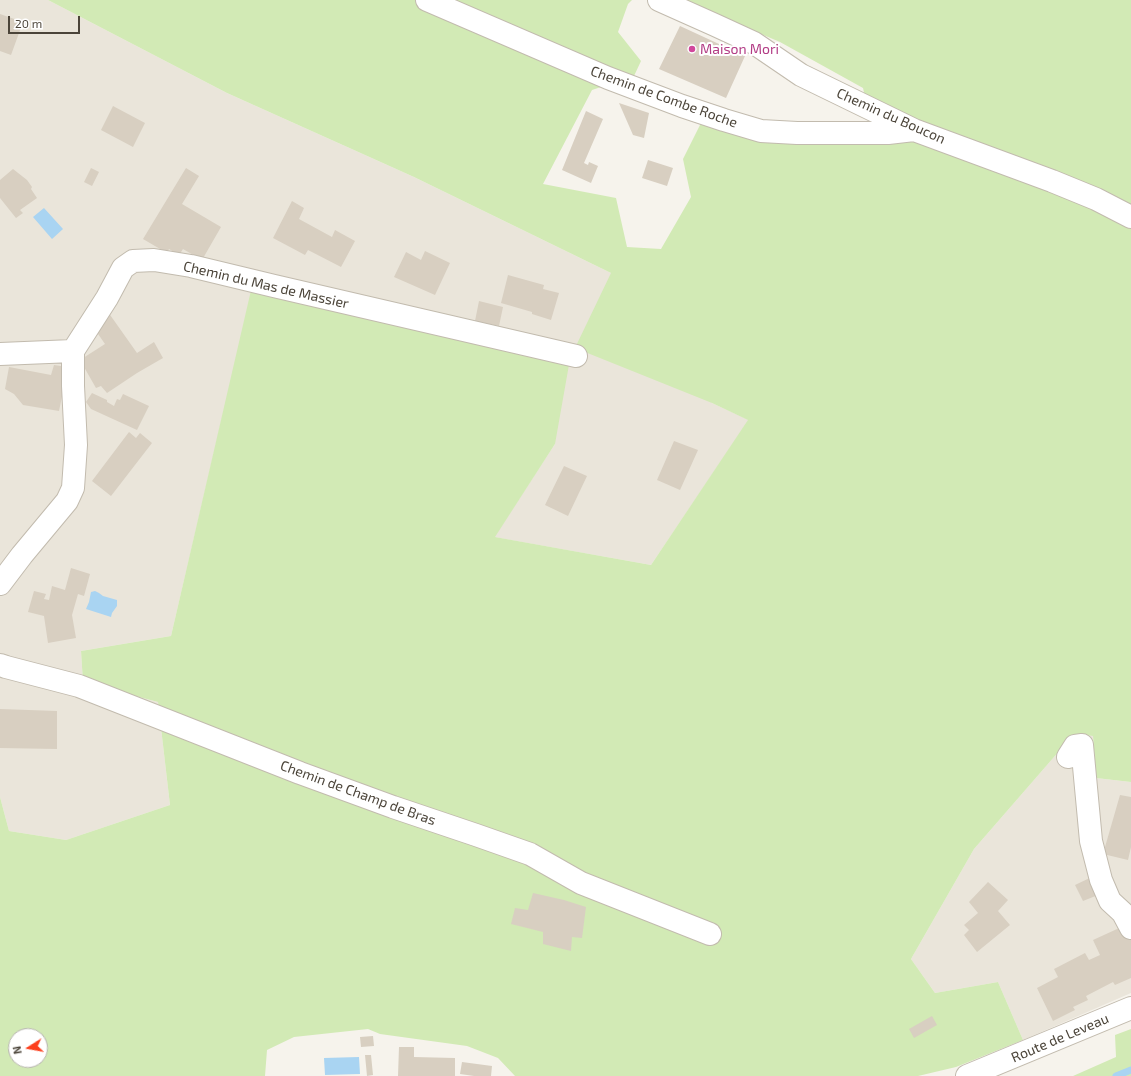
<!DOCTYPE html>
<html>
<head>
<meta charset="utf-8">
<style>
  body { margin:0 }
  #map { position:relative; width:1131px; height:1076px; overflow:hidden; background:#f6f3ec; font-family:"Exo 2",sans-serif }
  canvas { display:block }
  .north { position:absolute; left:8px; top:1028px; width:40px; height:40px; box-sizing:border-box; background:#fff; border:1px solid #b7b4b0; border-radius:50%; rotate:259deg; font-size:11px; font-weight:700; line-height:16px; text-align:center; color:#4b4439 }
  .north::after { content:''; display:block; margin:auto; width:14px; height:18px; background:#fc3f1d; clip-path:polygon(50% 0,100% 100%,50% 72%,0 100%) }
  .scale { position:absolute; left:8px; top:16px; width:72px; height:18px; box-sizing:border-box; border:2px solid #4b4439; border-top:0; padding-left:5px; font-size:12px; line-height:14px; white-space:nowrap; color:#4b4439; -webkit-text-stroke:3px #fff; paint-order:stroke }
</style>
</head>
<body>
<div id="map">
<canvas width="1131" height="1076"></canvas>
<div class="north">N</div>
<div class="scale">20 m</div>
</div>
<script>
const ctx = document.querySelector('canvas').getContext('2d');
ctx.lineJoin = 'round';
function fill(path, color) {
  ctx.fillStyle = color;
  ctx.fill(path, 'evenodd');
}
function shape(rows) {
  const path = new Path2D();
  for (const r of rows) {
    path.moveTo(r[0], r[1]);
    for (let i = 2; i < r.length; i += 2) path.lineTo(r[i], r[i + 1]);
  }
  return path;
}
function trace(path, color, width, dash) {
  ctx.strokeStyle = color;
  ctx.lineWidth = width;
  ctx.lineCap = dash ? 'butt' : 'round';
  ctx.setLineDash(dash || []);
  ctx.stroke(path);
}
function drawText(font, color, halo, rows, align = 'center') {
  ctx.font = font + ' "Exo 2",sans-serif';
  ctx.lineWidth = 4;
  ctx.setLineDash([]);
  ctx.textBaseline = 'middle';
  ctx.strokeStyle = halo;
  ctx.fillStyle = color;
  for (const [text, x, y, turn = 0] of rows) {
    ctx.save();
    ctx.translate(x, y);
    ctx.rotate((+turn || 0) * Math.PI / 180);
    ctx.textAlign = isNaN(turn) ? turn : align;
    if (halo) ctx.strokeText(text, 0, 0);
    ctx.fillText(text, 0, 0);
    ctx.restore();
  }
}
fill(shape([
  [0,0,48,0,227,93,414,177,611,273,712,403,749,420,651,565,494,537,555,444,253,286,171,636,81,651,83,682,158,702,170,805,66,840,9,831,0,797],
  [1074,734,1093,736,1096,778,1131,782,1131,993,1023,1040,998,982,935,993,911,959,974,849]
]), '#eae5da');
fill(shape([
  [48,0,632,0,628,4,618,32,641,61,634,76,592,90,543,184,616,198,627,247,661,249,691,197,683,159,701,123,875,142,863,88,780,42,680,0,1131,0,1131,782,1096,778,1093,736,1074,734,974,849,911,959,935,993,998,982,1023,1040,956,1067,918,1076,515,1076,498,1058,467,1046,380,1034,368,1029,294,1037,267,1050,265,1076,0,1076,0,797,9,831,66,840,170,805,158,702,83,682,81,651,171,636,252,286,570,359,555,444,495,537,651,565,748,420,712,403,575,348,611,273,414,177,227,93],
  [16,1036,40,1036,40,1060,16,1060],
  [1131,1029,1131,1076,1073,1076,1116,1057,1115,1035]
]), '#d2eab5');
fill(shape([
  [44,208,63,229,52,239,33,217],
  [95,591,99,593,103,596,117,600,117,606,112,613,111,617,86,609,89,602,91,592],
  [359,1057,360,1074,325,1075,324,1058]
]), '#a9d4f2');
trace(shape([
  [1116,1076,1131,1070]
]), '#a9d4f2', 7);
fill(shape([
  [0,14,23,22,11,55,0,51],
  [680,26,745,56,726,98,659,69],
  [619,103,649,113,644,138,633,135],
  [113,106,145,123,133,147,101,130],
  [586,111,603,119,584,163,588,165,589,162,598,166,591,183,562,170],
  [648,160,673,168,667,186,642,178],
  [91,168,99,172,92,186,84,182],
  [186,168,199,176,182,204,221,227,202,260,183,249,179,255,169,249,167,253,143,239],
  [13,169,27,180,32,187,31,189,37,198,20,210,23,213,16,218,0,198,0,180],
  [292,201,304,208,299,219,332,237,335,230,355,241,341,267,308,250,305,255,273,238],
  [425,251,450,263,435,295,394,277,406,252,421,260],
  [508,275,544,285,543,289,559,293,551,320,532,314,532,312,501,303],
  [479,301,503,307,499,326,475,321],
  [108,312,137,353,154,342,163,358,137,373,107,393,101,386,96,388,80,360,105,344,96,331],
  [54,365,68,367,59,411,23,405,14,394,5,389,9,367,51,375],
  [92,393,107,400,107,402,114,406,117,399,120,400,123,394,149,406,137,430,91,409,86,402],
  [129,432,136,438,140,433,152,443,111,496,92,481],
  [674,441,698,450,680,490,657,480],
  [564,466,587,476,568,516,545,505],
  [71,568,90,574,84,596,78,594,72,615,76,638,48,643,44,616,28,612,34,591,46,594,44,599,49,600,52,586,65,590],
  [0,709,57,711,57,749,0,748],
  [1120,795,1131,797,1131,847,1128,860,1103,854],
  [1096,875,1103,893,1083,901,1075,885],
  [988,882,1008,900,998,911,1010,925,977,952,964,935,969,930,964,925,978,913,969,902],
  [533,893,564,900,586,907,582,938,572,937,571,951,543,944,543,932,511,924,515,908,528,910],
  [1128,924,1131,930,1131,978,1115,985,1113,982,1086,996,1088,1000,1073,1007,1075,1010,1053,1021,1037,988,1058,977,1054,969,1085,953,1089,960,1100,955,1093,940],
  [932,1016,937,1025,914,1038,909,1029],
  [373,1036,374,1046,361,1047,360,1037],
  [399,1047,414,1047,414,1057,455,1058,455,1076,398,1076],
  [365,1055,371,1055,373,1075,367,1076],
  [462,1062,492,1066,491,1076,474,1076,460,1074]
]), '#d8cfc1');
const minor = shape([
  [427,0,608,78,682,106,724,120,761,131,797,133,888,133,914,130],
  [659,0,715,25,754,43,801,75,914,130,1052,181,1096,199,1131,217],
  [73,351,107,298,123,268,133,261,154,260,191,266,274,286,576,356],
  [0,354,73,351],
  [0,584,22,555,67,501,73,488,76,445,73,386,73,351],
  [0,665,6,667,79,686,300,773,393,807,476,835,530,854,581,883,710,934],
  [1068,757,1075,746,1082,745,1091,841,1101,880,1110,901,1123,913,1131,928],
  [967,1076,1131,1008]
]);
trace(minor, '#c2bbae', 24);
trace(minor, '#fff', 22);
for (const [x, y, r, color] of [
  [692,49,4,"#d1479c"]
]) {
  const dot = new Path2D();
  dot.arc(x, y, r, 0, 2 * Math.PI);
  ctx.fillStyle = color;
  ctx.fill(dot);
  trace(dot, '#fff', 1.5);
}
drawText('14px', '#b23c85', '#fff', [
  ["Maison Mori",700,49]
], 'left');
drawText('14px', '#4b4439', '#fff', [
  ["Chemin de Combe Roche",664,97,20],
  ["Chemin du Boucon",891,116,24],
  ["Chemin du Mas de Massier",266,285,13],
  ["Chemin de Champ de Bras",358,793,20],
  ["Route de Leveau",1060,1038,-23]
]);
</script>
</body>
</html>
